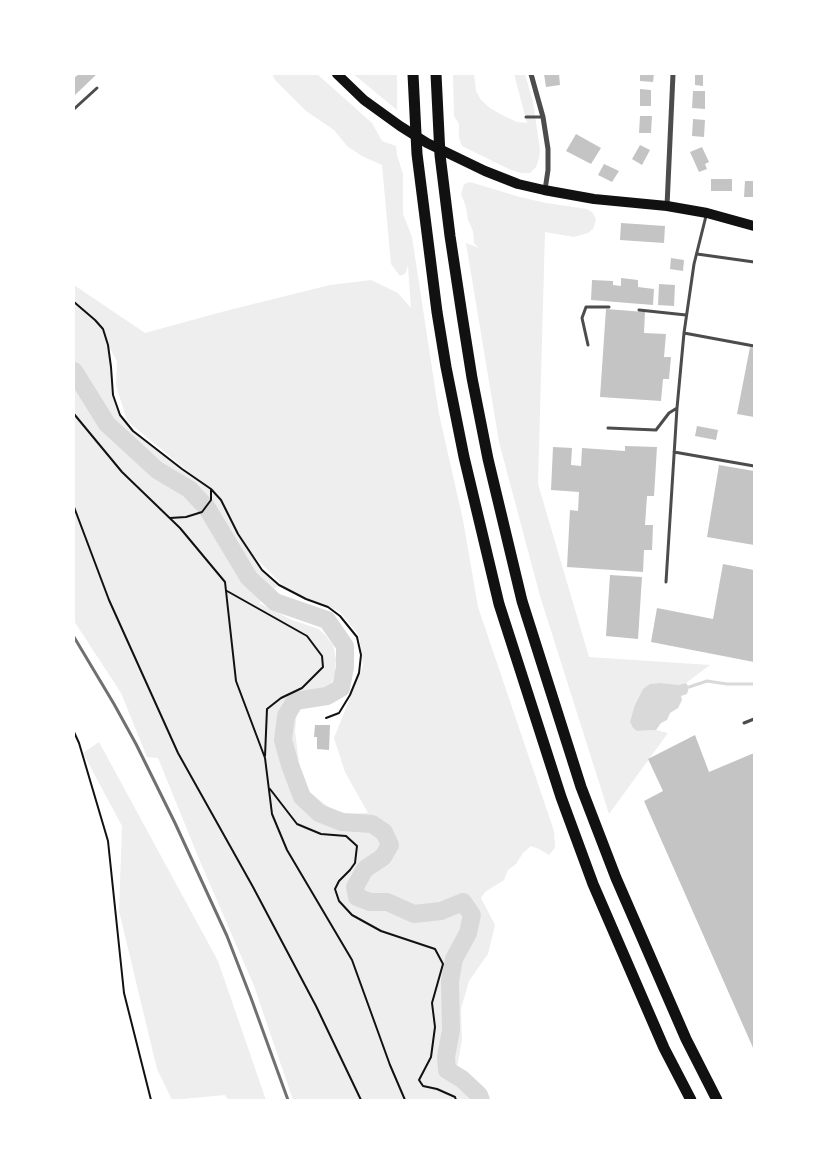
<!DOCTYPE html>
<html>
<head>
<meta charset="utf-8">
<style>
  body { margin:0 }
  #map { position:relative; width:828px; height:1174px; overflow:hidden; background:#fff; font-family:"IBM Plex Serif",serif }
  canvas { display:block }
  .frame { position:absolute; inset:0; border:75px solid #fff; pointer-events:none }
</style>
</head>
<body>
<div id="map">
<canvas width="828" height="1174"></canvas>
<div class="frame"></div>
</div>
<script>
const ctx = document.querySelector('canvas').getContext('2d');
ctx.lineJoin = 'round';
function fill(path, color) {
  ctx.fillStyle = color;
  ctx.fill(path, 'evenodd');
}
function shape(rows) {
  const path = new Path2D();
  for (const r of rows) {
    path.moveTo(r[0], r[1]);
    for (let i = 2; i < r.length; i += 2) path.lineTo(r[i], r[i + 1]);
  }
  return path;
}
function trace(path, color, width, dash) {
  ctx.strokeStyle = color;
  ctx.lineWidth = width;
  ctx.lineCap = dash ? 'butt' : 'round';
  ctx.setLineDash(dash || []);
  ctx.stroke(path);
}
fill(shape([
  [272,74,317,74,372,123,382,141,396,146,397,155,403,174,403,214,412,237,439,414,463,520,478,607,554,831,555,848,549,855,539,849,531,846,523,853,516,864,508,870,504,880,485,892,481,898,495,925,488,954,469,981,461,1009,462,1040,457,1068,480,1100,293,1100,254,986,199,859,158,758,147,757,121,693,74,621,74,285,145,333,229,310,330,285,371,280,398,293,411,308,408,266,405,274,400,276,391,264,382,165,362,156,347,146,334,130,306,111,275,80],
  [109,347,117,361,116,385,127,421,190,473,182,469,133,431,120,415,113,395],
  [253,555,288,591,339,611,359,635,363,666,334,738,345,772,368,813,337,814,302,786,295,731,299,693,318,691,330,687,335,674,336,659,333,645,326,636,319,629,292,620,259,603,279,585,262,570],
  [366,897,374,900,399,900,410,907,437,907,460,898,455,915,413,923,370,905],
  [353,74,397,74,397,110,357,77],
  [453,74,474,74,476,91,481,100,490,108,502,115,517,122,527,123,514,74,525,74,533,102,540,150,539,158,536,167,530,173,521,173,509,169,462,146,459,138,459,124,454,116],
  [470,182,520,197,546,203,587,209,593,213,596,220,593,229,588,233,574,237,545,232,538,484,589,657,710,665,686,683,678,685,670,685,639,698,634,707,630,722,633,728,637,731,656,730,668,733,609,814,540,596,499,442,466,243,479,248,474,243,473,231,468,220,466,207,461,194,464,184],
  [99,742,218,961,266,1100,228,1100,225,1095,172,1100,157,1069,119,911,122,826,83,753]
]), '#eee');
fill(shape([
  [660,683,678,685,686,683,689,687,687,694,681,696,682,700,678,708,670,713,667,720,661,723,656,730,637,731,633,728,630,722,634,707,643,689,650,684]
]), '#d9d9d9');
trace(shape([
  [689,687,707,681,727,684,754,684]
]), '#d9d9d9', 3);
trace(shape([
  [74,371,107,424,157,470,189,489,207,508,249,578,275,602,327,620,345,646,345,667,341,688,327,696,295,701,286,716,283,740,290,765,302,797,319,813,342,822,372,824,384,832,390,845,383,857,365,869,355,887,357,897,370,902,387,902,414,914,441,911,463,902,472,915,468,933,454,959,450,981,451,1030,446,1057,447,1070,462,1079,479,1095,481,1100]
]), '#d9d9d9', 18);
fill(shape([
  [79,74,97,74,74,96,74,78],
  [544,74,559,74,560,85,546,87],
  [640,74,654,74,653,82,640,81],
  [695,74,703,74,703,86,695,85],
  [640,89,651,90,651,106,640,106],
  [693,91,705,91,705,109,692,108],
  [640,116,652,116,651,133,639,133],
  [693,119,705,120,704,137,692,136],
  [576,134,601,148,591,164,566,151],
  [640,145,650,150,642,165,632,159],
  [702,147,709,162,705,164,707,169,699,172,690,152],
  [604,164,619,171,612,182,598,175],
  [711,179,732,179,732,191,711,191],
  [745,181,754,181,754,197,744,197],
  [621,223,665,226,664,243,620,240],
  [671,258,684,260,683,271,670,269],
  [621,278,638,280,638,287,654,289,653,305,591,300,592,280,613,281,613,285,621,286],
  [659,284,675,285,674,306,658,305],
  [606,309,645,312,644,333,666,334,664,357,671,357,669,379,663,379,661,401,600,397],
  [750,347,754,348,754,417,737,414],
  [697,426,718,430,716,440,695,436],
  [625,446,657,447,654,496,647,496,645,525,653,525,652,550,644,550,643,572,567,567,570,510,578,511,579,492,551,490,553,447,572,448,571,465,581,466,582,448,625,451],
  [719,465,754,471,754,545,707,537],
  [723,564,754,570,754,662,651,642,657,608,713,619],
  [610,575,642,577,638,639,606,636],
  [315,725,330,725,329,750,317,749,317,737,314,737],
  [695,735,709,772,754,753,754,1050,644,801,663,791,648,759]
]), '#c4c4c4');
trace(shape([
  [74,302,95,320,103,329,108,345,111,367,113,395,120,415,133,431,182,469,211,489,221,500,238,534,262,570,279,585,306,599,328,607,340,616,357,637,361,655,359,673,350,695,339,713,326,718],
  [74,414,122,472,180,528,225,582,236,681,265,758,272,814,287,850,352,960,390,1065,405,1100],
  [74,507,109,600,178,753,253,887,316,1006,361,1100],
  [170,518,186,517,202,512,211,500,211,490],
  [227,591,307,636,322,656,323,667,302,688,281,698,267,709,265,756],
  [74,732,79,743,108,841,124,993,151,1100],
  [270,789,297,824,321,834,346,836,357,846,355,863,350,870,339,881,335,889,339,901,352,915,381,931,435,949,443,964,432,1003,435,1027,431,1057,419,1080,423,1086,437,1089,455,1097,456,1100]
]), '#111', 2);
trace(shape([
  [74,109,97,88],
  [526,117,542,117],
  [697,254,754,262],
  [639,310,686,315],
  [684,333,754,346],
  [588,345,582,318,586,307,609,307],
  [608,428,656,430,669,413,677,408],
  [674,452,754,466],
  [666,582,677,408,684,333,694,264,706,216],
  [744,723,754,719]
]), '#4c4c4c', 3);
trace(shape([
  [531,74,543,117,548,149,548,170,545,190],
  [667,206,673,74]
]), '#4c4c4c', 5);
trace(shape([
  [337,74,364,100,400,126,427,143,485,171,518,184,544,190,594,199,667,206,707,213,754,226]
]), '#111', 10);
trace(shape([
  [413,74,417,154,437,312,446,367,464,457,499,604,561,797,593,884,664,1048,691,1100],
  [436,74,440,155,450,236,462,315,472,378,488,459,522,601,581,787,616,878,686,1039,717,1100]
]), '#111', 11);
trace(shape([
  [74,637,114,704,136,744,175,823,227,936,251,998,288,1100]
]), '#707070', 3);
</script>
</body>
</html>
